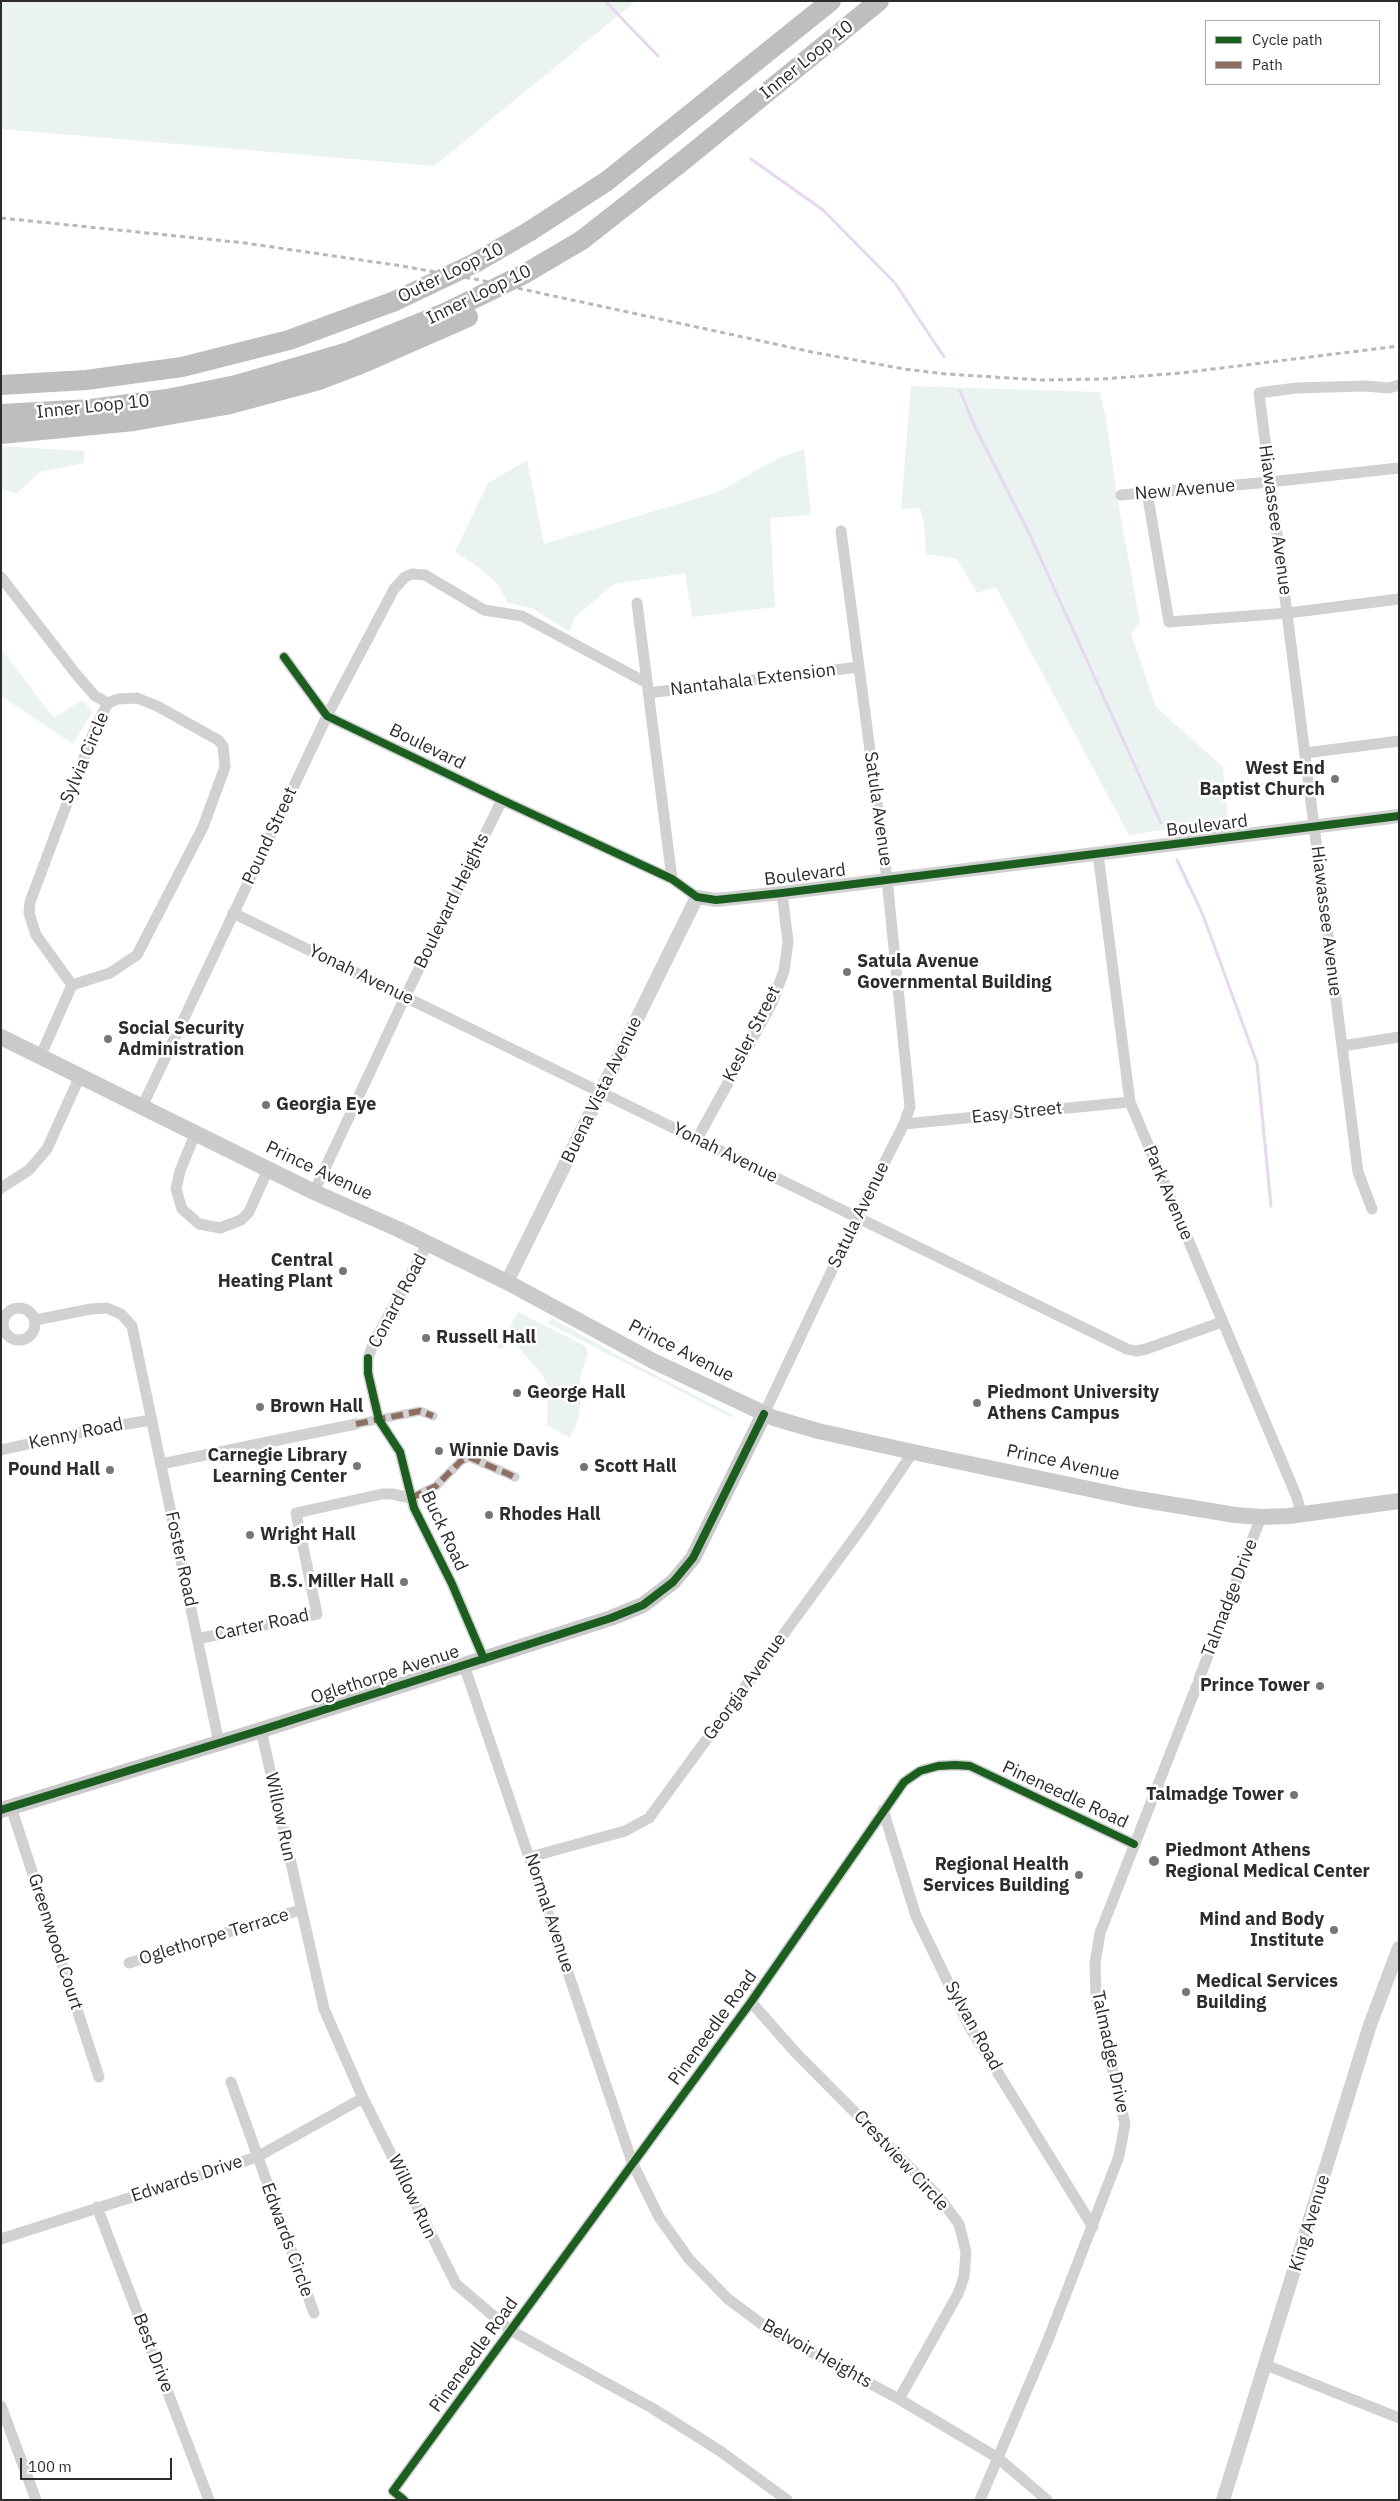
<!DOCTYPE html>
<html>
<head>
<meta charset="utf-8">
<style>
  body { margin:0 }
  #map { position:relative; width:1400px; height:2501px; overflow:hidden; background:#fff; font-family:"IBM Plex Sans",sans-serif }
  canvas { display:block }
  .frame { position:absolute; inset:0; border:2px solid #2c2c2c; pointer-events:none }
  .legend { position:absolute; left:1205px; top:20px; width:175px; height:65px; box-sizing:border-box; background:#fff; border:1px solid #ababab; margin:0; padding:6px 9px; list-style:none; font-size:15px; color:#2c2c2c }
  .legend li { display:flex; align-items:center; gap:10px; height:25px }
  .legend b { width:25px; border:1px solid #ababab }
  .scale { position:absolute; left:20px; top:2458px; width:152px; height:22px; box-sizing:border-box; border:2px solid #2c2c2c; border-top:0; padding-left:6px; font-size:15px; line-height:18px; white-space:nowrap; color:#2c2c2c; -webkit-text-stroke:4px #fff; paint-order:stroke }
</style>
</head>
<body>
<div id="map">
<canvas width="1400" height="2501"></canvas>
<div class="frame"></div>
<ul class="legend">
<li><b style="height:6px;background:#1b5e20"></b>Cycle path</li>
<li><b style="height:6px;background:#8d6e63"></b>Path</li>
</ul>
<div class="scale">100 m</div>
</div>
<script>
const ctx = document.querySelector('canvas').getContext('2d');
ctx.lineJoin = 'round';
function fill(path, color) {
  ctx.fillStyle = color;
  ctx.fill(path, 'evenodd');
}
function shape(rows) {
  const path = new Path2D();
  for (const r of rows) {
    if (r.length === 3) {
      path.moveTo(r[0] + r[2], r[1]);
      path.arc(r[0], r[1], r[2], 0, 2 * Math.PI);
      continue;
    }
    path.moveTo(r[0], r[1]);
    for (let i = 2; i < r.length; i += 2) path.lineTo(r[i], r[i + 1]);
  }
  return path;
}
function trace(path, color, width, dash) {
  ctx.strokeStyle = color;
  ctx.lineWidth = width;
  ctx.lineCap = dash ? 'butt' : 'round';
  ctx.setLineDash(dash || []);
  ctx.stroke(path);
}
function drawText(font, color, halo, rows, align = 'center') {
  ctx.font = font + ' "IBM Plex Sans",sans-serif';
  ctx.lineWidth = 5;
  ctx.setLineDash([]);
  ctx.textBaseline = 'middle';
  ctx.strokeStyle = halo;
  ctx.fillStyle = color;
  for (const [text, x, y, turn = 0] of rows) {
    ctx.save();
    ctx.translate(x, y);
    ctx.rotate((+turn || 0) * Math.PI / 180);
    ctx.textAlign = isNaN(turn) ? turn : align;
    if (halo) ctx.strokeText(text, 0, 0);
    ctx.fillText(text, 0, 0);
    ctx.restore();
  }
}
fill(shape([
  [1,1,636,1,434,166,1,129],
  [911,386,1100,392,1106,418,1118,503,1140,621,1131,634,1156,707,1223,767,1228,820,1129,835,996,587,977,593,957,559,926,554,924,524,920,508,901,509],
  [1,446,84,451,84,463,40,472,16,494,1,488],
  [804,449,811,515,770,518,775,607,692,617,685,573,614,584,575,617,570,632,532,608,508,603,496,582,477,566,455,552,488,483,527,460,544,544,718,492,779,458],
  [1,649,54,718,82,700,92,712,73,744,1,696],
  [518,1312,585,1346,588,1352,580,1379,581,1398,578,1420,570,1438,547,1425,548,1386,541,1373,517,1346,510,1343,501,1349,497,1348],
  [552,1318,615,1354,733,1415,732,1418,548,1323]
]), '#ebf3f1');
trace(shape([
  [605,1,658,56],
  [751,159,823,210,895,283,944,357],
  [960,391,976,429,1028,531,1161,823],
  [1177,860,1203,915,1257,1063,1271,1206]
]), '#e7d8ef', 3);
trace(shape([
  [356,1424,420,1411,433,1416],
  [411,1498,436,1486,461,1461,469,1457,515,1477]
]), '#d1d1d1', 9);
trace(shape([
  [1147,492,1169,622,1288,613,1399,599],
  [1121,495,1270,482,1399,468],
  [1,577,76,674,95,696,108,703],
  [637,603,672,879],
  [284,657,327,716,502,800,672,879,697,897],
  [648,693,859,667],
  [1305,753,1399,741],
  [1098,854,1130,1102,1296,1495,1302,1515],
  [233,913,1127,1349,1136,1351,1146,1349,1222,1322],
  [1342,1046,1399,1037],
  [40,1057,72,985,36,935,29,913,30,902,96,726,108,703,118,699,137,698,157,706,218,740,223,746,225,767,203,827,137,955,110,973,72,985],
  [142,1107,327,716,394,589,405,577,412,574,425,575,484,610,522,616,647,683],
  [904,1124,1130,1102],
  [195,1134,180,1171,176,1189,182,1209,199,1224,220,1228,241,1220,249,1212,268,1169],
  [697,1139,772,1003,784,971,788,942,782,893],
  [1,1188,29,1170,47,1149,80,1076],
  [314,1192,405,997,502,800],
  [1372,1209,1358,1172,1259,393,1296,388,1365,386,1389,388,1399,385],
  [428,1243,374,1342,368,1358,368,1373,379,1420,400,1452,414,1508,452,1584,484,1659],
  [19,1324,16],
  [35,1320,91,1309,107,1308,121,1314,132,1326,219,1743],
  [764,1414,857,1217,904,1124,910,1107,887,879,841,531],
  [1,1450,102,1428,152,1420],
  [161,1464,356,1424],
  [197,1639,317,1614,296,1513,382,1494,392,1494,411,1498],
  [464,1665,632,2162,659,2217,689,2259,728,2299,771,2331,899,2399,998,2458,1047,2500],
  [1199,1679,1261,1517],
  [261,1730,324,2009,363,2098,456,2284,510,2330,652,2408,720,2451,787,2500],
  [11,1807,99,2077],
  [883,1810,916,1916,969,2026,1093,2227],
  [530,1857,625,1831,649,1818,865,1523,913,1452],
  [129,1963,300,1910],
  [751,2002,796,2053,939,2197,959,2224,966,2252,964,2277,958,2294,899,2399],
  [231,2082,314,2313],
  [97,2207,209,2500],
  [1,2239,257,2157,363,2098],
  [1266,2365,1399,2418],
  [1,2406,36,2500],
  [404,2500,393,2491,751,2002,904,1782,920,1771,938,1766,955,1765,970,1766,1134,1844],
  [980,2500,1048,2340,1119,2156,1125,2124,1096,1997,1095,1963,1100,1933,1197,1685]
]), '#d1d1d1', 11);
trace(shape([
  [507,1282,697,897,716,900,782,893,1399,816],
  [1223,2500,1370,2025,1399,1948]
]), '#d1d1d1', 14);
trace(shape([
  [1,1037,314,1192,400,1230,507,1282,653,1361,774,1418,818,1431,913,1452,1132,1498,1235,1515,1261,1517,1289,1516,1399,1501],
  [1,1810,261,1730,611,1618,643,1605,673,1582,693,1558,764,1414]
]), '#cacaca', 16);
trace(shape([
  [530,231,607,181,831,1],
  [582,240,684,160,879,1],
  [1,385,86,380,182,367,289,340,395,301],
  [1,414,91,409,167,399,236,385,348,352,447,312],
  [1,434,134,421,226,405,319,380,356,366,468,317]
]), '#bebebe', 20);
trace(shape([
  [1,218,245,243,402,266,480,280,812,352,904,369,946,374,1042,380,1102,379,1181,373,1399,346]
]), '#b8b8b8', 3, [5, 4]);
trace(shape([
  [395,301,475,263,530,231],
  [447,312,526,273,582,240]
]), '#bebebe', 20);
trace(shape([
  [356,1424,420,1411,433,1416],
  [411,1498,436,1486,461,1461,469,1457,515,1477]
]), '#8d6e63', 6, [12, 6]);
trace(shape([
  [284,657,327,716,502,800,672,879,697,897,716,900,782,893,1399,816],
  [368,1358,368,1373,379,1420,400,1452,414,1508,452,1584,484,1659],
  [1,1810,261,1730,611,1618,643,1605,673,1582,693,1558,764,1414],
  [404,2500,393,2491,751,2002,904,1782,920,1771,938,1766,955,1765,970,1766,1134,1844]
]), '#1b5e20', 8);
for (const [x, y, r, color] of [
  [1335,779,5,"#767676"],
  [847,972,5,"#767676"],
  [108,1039,5,"#767676"],
  [266,1105,5,"#767676"],
  [343,1271,5,"#767676"],
  [426,1338,5,"#767676"],
  [517,1393,5,"#767676"],
  [977,1403,5,"#767676"],
  [260,1407,5,"#767676"],
  [439,1451,5,"#767676"],
  [357,1466,5,"#767676"],
  [584,1467,5,"#767676"],
  [110,1470,5,"#767676"],
  [489,1515,5,"#767676"],
  [250,1535,5,"#767676"],
  [404,1582,5,"#767676"],
  [1320,1686,5,"#767676"],
  [1294,1795,5,"#767676"],
  [1154,1861,6,"#767676"],
  [1079,1875,5,"#767676"],
  [1334,1930,5,"#767676"],
  [1186,1992,5,"#767676"]
]) {
  const dot = new Path2D();
  dot.arc(x, y, r, 0, 2 * Math.PI);
  ctx.fillStyle = color;
  ctx.fill(dot);
  trace(dot, '#fff', 2);
}
drawText('18px', '#2c2c2c', '#fff', [
  ["Inner Loop 10",807,60,-39],
  ["Outer Loop 10",451,273,-26],
  ["Inner Loop 10",479,295,-26],
  ["Inner Loop 10",93,407,-6],
  ["New Avenue",1185,490,-5],
  ["Hiawassee Avenue",1275,520,82],
  ["Nantahala Extension",753,680,-7],
  ["Boulevard",427,747,26],
  ["Sylvia Circle",85,758,-67],
  ["Satula Avenue",878,809,82],
  ["Boulevard",1207,826,-7],
  ["Pound Street",270,836,-65],
  ["Boulevard",805,875,-7],
  ["Boulevard Heights",452,901,-64],
  ["Hiawassee Avenue",1326,921,83],
  ["Yonah Avenue",361,975,26],
  ["Kesler Street",752,1034,-63],
  ["Buena Vista Avenue",602,1090,-64],
  ["Easy Street",1017,1113,-6],
  ["Yonah Avenue",725,1153,26],
  ["Prince Avenue",319,1171,25],
  ["Park Avenue",1168,1193,67],
  ["Satula Avenue",859,1215,-64],
  ["Conard Road",398,1301,-62],
  ["Prince Avenue",681,1351,27],
  ["Kenny Road",76,1434,-12],
  ["Prince Avenue",1063,1463,12],
  ["Buck Road",444,1531,65],
  ["Foster Road",181,1559,78],
  ["Talmadge Drive",1230,1598,-69],
  ["Carter Road",262,1625,-12],
  ["Oglethorpe Avenue",385,1675,-18],
  ["Georgia Avenue",745,1687,-54],
  ["Pineneedle Road",1065,1795,25],
  ["Willow Run",280,1817,78],
  ["Normal Avenue",549,1913,72],
  ["Oglethorpe Terrace",214,1937,-17],
  ["Greenwood Court",55,1942,72],
  ["Sylvan Road",973,2026,61],
  ["Pineneedle Road",713,2028,-54],
  ["Talmadge Drive",1110,2052,78],
  ["Crestview Circle",901,2161,47],
  ["Edwards Drive",187,2179,-18],
  ["Willow Run",412,2197,65],
  ["King Avenue",1310,2223,-73],
  ["Edwards Circle",287,2240,70],
  ["Best Drive",153,2353,69],
  ["Belvoir Heights",817,2354,29],
  ["Pineneedle Road",474,2355,-54]
]);
drawText('bold 18px', '#2c2c2c', '#fff', [
  ["West End",1325,769,"right"],
  ["Baptist Church",1325,790,"right"],
  ["Satula Avenue",857,962],
  ["Governmental Building",857,983],
  ["Social Security",118,1029],
  ["Administration",118,1050],
  ["Georgia Eye",276,1105],
  ["Central",333,1261,"right"],
  ["Heating Plant",333,1282,"right"],
  ["Russell Hall",436,1338],
  ["George Hall",527,1393],
  ["Piedmont University",987,1393],
  ["Athens Campus",987,1414],
  ["Brown Hall",270,1407],
  ["Winnie Davis",449,1451],
  ["Carnegie Library",347,1456,"right"],
  ["Learning Center",347,1477,"right"],
  ["Scott Hall",594,1467],
  ["Pound Hall",100,1470,"right"],
  ["Rhodes Hall",499,1515],
  ["Wright Hall",260,1535],
  ["B.S. Miller Hall",394,1582,"right"],
  ["Prince Tower",1310,1686,"right"],
  ["Talmadge Tower",1284,1795,"right"],
  ["Piedmont Athens",1165,1851],
  ["Regional Medical Center",1165,1872],
  ["Regional Health",1069,1865,"right"],
  ["Services Building",1069,1886,"right"],
  ["Mind and Body",1324,1920,"right"],
  ["Institute",1324,1941,"right"],
  ["Medical Services",1196,1982],
  ["Building",1196,2003]
], 'left');
</script>
</body>
</html>
